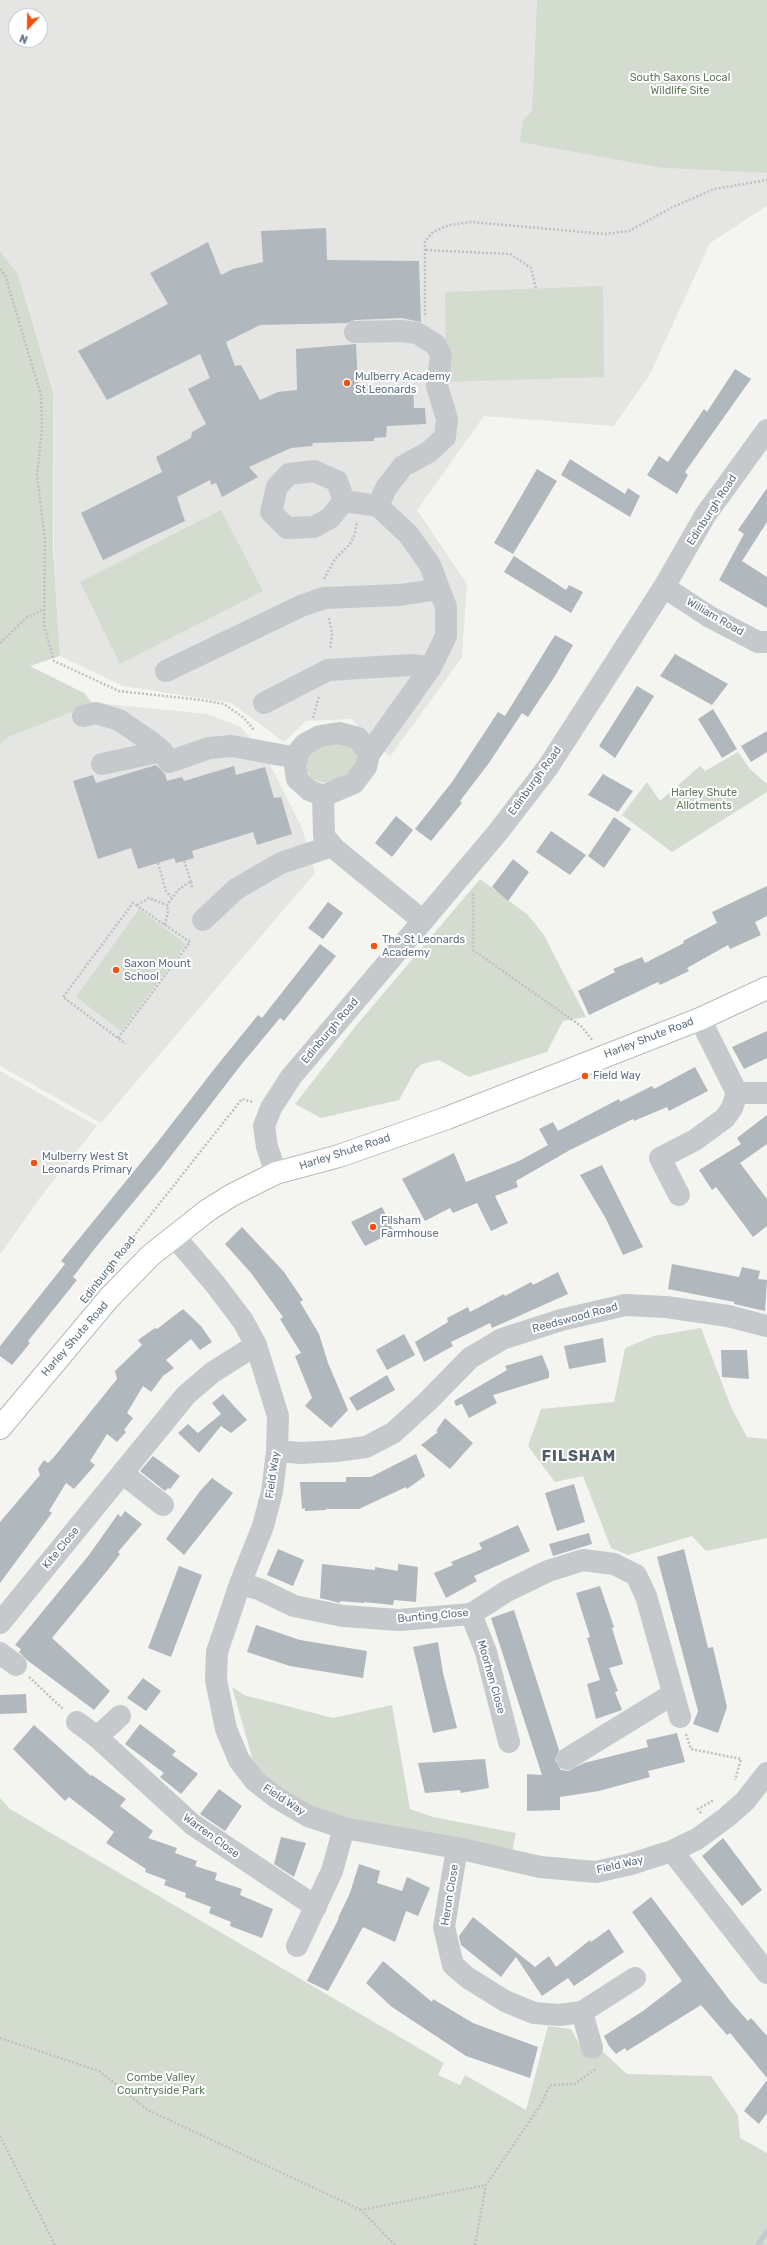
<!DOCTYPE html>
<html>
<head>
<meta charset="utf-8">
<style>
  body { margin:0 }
  #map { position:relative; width:767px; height:2245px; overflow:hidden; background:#f4f5f0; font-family:Rubik,sans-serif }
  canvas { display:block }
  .north { position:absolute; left:8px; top:8px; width:40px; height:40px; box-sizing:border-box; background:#fff; border:1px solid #bfc7ce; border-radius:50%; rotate:202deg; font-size:11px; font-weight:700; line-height:16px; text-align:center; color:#607284 }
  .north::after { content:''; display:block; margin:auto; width:14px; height:18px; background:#f45210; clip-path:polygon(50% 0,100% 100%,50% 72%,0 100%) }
</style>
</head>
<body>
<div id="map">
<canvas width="767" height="2245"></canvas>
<div class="north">N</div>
</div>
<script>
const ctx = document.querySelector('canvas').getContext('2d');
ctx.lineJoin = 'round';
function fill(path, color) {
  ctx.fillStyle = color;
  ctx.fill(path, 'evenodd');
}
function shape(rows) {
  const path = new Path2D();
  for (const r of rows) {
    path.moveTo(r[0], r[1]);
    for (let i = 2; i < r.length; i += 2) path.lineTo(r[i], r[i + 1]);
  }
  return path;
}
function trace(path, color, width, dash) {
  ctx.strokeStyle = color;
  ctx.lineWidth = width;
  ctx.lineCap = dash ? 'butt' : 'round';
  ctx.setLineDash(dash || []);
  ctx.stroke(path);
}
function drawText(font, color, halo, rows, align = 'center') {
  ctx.font = font + ' Rubik,sans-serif';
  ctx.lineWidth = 4;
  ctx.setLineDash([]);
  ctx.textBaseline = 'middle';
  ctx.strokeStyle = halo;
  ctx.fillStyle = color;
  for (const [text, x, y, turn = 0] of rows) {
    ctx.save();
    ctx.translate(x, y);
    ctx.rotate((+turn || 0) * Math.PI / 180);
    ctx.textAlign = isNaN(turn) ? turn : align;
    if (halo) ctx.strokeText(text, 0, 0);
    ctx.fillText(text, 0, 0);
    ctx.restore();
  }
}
fill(shape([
  [0,0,537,0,532,110,523,120,662,168,767,173,767,206,710,243,650,374,614,426,484,416,417,510,467,584,462,657,390,757,351,719,306,721,284,742,231,703,123,686,60,656,54,559,53,392,18,274,0,251],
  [16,16,40,16,40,40,16,40],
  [96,703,208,714,241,727,268,760,302,828,315,873,101,1123,0,1066,0,744,9,737],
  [0,1071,97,1126,39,1199,0,1255]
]), '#e5e6e3');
fill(shape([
  [537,0,767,0,767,173,662,168,520,142,523,120,532,110],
  [0,251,18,274,53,392,53,549,60,656,30,666,84,693,93,704,9,737,0,744],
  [603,286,604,377,446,382,445,292],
  [221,510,263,591,120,664,80,582],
  [333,742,351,746,357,755,356,765,352,773,341,778,323,783,313,779,305,770,304,761,311,752],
  [738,752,750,769,767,784,767,792,672,852,622,815,647,782,660,801,700,766,705,771],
  [480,879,528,915,544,935,586,1017,563,1021,547,1052,469,1077,439,1060,422,1064,416,1069,399,1100,321,1118,295,1104,355,1027],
  [139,909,186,944,121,1031,76,997],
  [701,1328,731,1407,747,1437,767,1439,767,1538,706,1551,692,1536,628,1555,611,1548,583,1476,555,1482,528,1446,541,1409,614,1402,625,1348,654,1336],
  [232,1687,244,1695,333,1718,392,1705,410,1809,433,1817,516,1833,511,1857,337,1821,285,1793,255,1768],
  [0,1798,10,1809,444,2063,438,2075,460,2085,465,2075,526,2110,548,2026,571,2029,583,2051,600,2049,627,2074,711,2076,738,2115,740,2138,767,2153,767,2245,0,2245]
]), '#d4dcd0');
trace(shape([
  [758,2245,767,2231]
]), '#c0cbd1', 5);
fill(shape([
  [326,228,327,260,419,261,421,322,401,318,355,320,347,323,260,325,226,342,235,366,241,365,260,400,278,392,297,390,296,349,356,344,358,385,373,385,373,388,413,386,414,408,425,408,426,424,387,426,386,437,374,438,374,441,313,443,312,446,291,448,249,467,258,477,222,497,216,483,211,485,210,480,177,497,185,521,103,560,81,513,162,472,156,457,191,438,192,432,206,424,188,389,210,378,200,354,107,400,78,351,168,304,150,273,208,242,221,275,233,269,263,262,261,231],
  [735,369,751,379,685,472,688,475,677,494,647,475,659,456,668,462,704,409,707,412],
  [570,459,625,494,628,488,640,496,630,517,561,475],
  [537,469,557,481,513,554,494,543],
  [767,488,767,522,742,561,767,577,767,608,719,580,744,534,738,530],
  [514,556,566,590,569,585,583,592,571,613,504,572],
  [555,635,573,645,555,676,528,717,522,713,489,763,460,801,462,803,431,841,415,829,452,782,498,712,505,716],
  [675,654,728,684,712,705,660,676],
  [637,686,654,696,615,758,599,746],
  [713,709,737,749,722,758,698,719],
  [767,731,767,752,751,762,741,746],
  [156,765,165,774,167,781,182,777,184,781,234,766,236,775,265,767,274,798,281,797,292,834,257,845,253,832,192,851,194,858,176,863,174,858,138,869,131,848,98,859,73,781,93,775,96,783],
  [603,774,633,791,618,812,588,795],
  [396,816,413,830,392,857,375,843],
  [614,817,631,829,604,868,588,856],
  [551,831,586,855,570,875,536,852],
  [513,859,529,872,508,901,492,887],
  [767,886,767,916,755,922,761,935,730,949,728,945,687,968,689,971,660,985,658,982,589,1015,578,991,615,972,613,969,642,957,645,963,684,943,683,941,717,923,712,912],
  [328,902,343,913,323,939,308,928],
  [320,944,336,956,284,1021,280,1018,241,1065,160,1170,96,1247,73,1277,77,1280,28,1341,30,1343,12,1365,0,1356,0,1346,65,1264,61,1261,156,1144,215,1068,258,1015,262,1018],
  [767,1031,767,1058,744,1069,732,1047],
  [695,1067,708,1091,669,1111,667,1107,634,1121,633,1119,570,1150,516,1181,518,1187,495,1196,508,1223,491,1231,477,1203,453,1213,450,1208,425,1221,402,1179,454,1153,466,1182,519,1161,548,1145,539,1129,553,1122,558,1131,619,1099,620,1102,652,1086,654,1089],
  [767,1115,767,1144,740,1163,767,1199,767,1226,753,1237,716,1187,712,1190,699,1170,741,1144,737,1138],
  [602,1165,643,1247,623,1255,606,1219,580,1175],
  [382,1207,394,1232,365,1246,351,1222],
  [242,1227,284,1272,303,1300,300,1302,319,1334,328,1363,348,1410,331,1428,305,1406,312,1398,295,1356,301,1353,280,1319,283,1317,251,1273,225,1244],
  [672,1264,739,1277,742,1267,760,1271,758,1279,767,1280,765,1311,734,1304,734,1302,668,1289],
  [558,1272,568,1294,492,1328,490,1323,451,1342,453,1346,424,1362,415,1342,448,1322,447,1318,468,1307,470,1312,504,1294,505,1296,531,1282,533,1285],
  [183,1309,201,1326,212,1342,200,1350,191,1339,166,1360,174,1368,163,1376,151,1392,143,1386,127,1413,133,1418,124,1430,126,1432,117,1442,107,1434,90,1461,95,1465,74,1489,66,1483,49,1511,52,1513,0,1583,0,1522,40,1475,38,1469,44,1460,48,1463,54,1457,117,1379,115,1371,142,1345,138,1340,155,1328,157,1329],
  [404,1334,415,1355,387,1370,376,1350],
  [603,1338,606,1362,569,1369,564,1346],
  [721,1350,747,1350,749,1379,722,1377],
  [542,1355,549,1372,549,1378,493,1395,497,1403,469,1418,462,1404,456,1406,454,1401,507,1370,505,1366],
  [387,1375,395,1390,357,1411,349,1398],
  [223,1394,247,1420,231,1433,221,1426,199,1453,178,1433,188,1424,198,1433,221,1414,212,1403],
  [445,1418,473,1443,450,1469,421,1445,438,1432,436,1431],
  [416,1454,425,1476,407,1489,406,1487,359,1509,327,1509,327,1507,326,1510,305,1511,305,1508,302,1509,300,1482,346,1482,346,1477,371,1477],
  [153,1456,180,1476,170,1489,168,1488,165,1491,140,1471],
  [212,1478,233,1493,184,1555,166,1539,200,1491],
  [574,1484,585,1522,557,1531,545,1493],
  [125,1511,142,1524,118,1552,120,1554,111,1566,52,1638,110,1691,94,1710,27,1660,19,1652,21,1649,15,1645,89,1555,118,1514,121,1517],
  [518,1525,530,1551,474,1576,477,1581,446,1598,434,1573,453,1565,451,1562,482,1549,479,1543],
  [589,1533,592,1544,553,1556,549,1544],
  [278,1549,304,1560,293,1586,267,1575],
  [684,1549,704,1631,708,1648,713,1647,727,1707,718,1733,693,1724,698,1711,657,1557],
  [322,1564,375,1570,375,1567,398,1571,398,1564,418,1567,416,1602,394,1600,393,1605,364,1602,364,1603,340,1601,340,1603,320,1598],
  [179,1566,202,1575,171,1657,148,1648],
  [600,1586,614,1627,612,1628,623,1664,609,1668,618,1691,615,1692,622,1710,596,1719,587,1684,600,1680,587,1638,590,1637,576,1593],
  [514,1610,559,1750,555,1760,561,1770,568,1771,584,1763,648,1747,646,1740,677,1733,685,1762,648,1771,650,1777,599,1791,560,1797,560,1810,527,1811,527,1774,542,1775,491,1618],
  [256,1625,300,1640,367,1651,363,1678,290,1666,247,1652],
  [438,1642,443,1673,457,1728,433,1733,413,1647],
  [143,1678,161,1691,146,1711,127,1698],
  [26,1694,27,1713,0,1714,0,1695],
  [140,1724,176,1751,172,1755,198,1774,181,1794,160,1777,164,1773,125,1744],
  [34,1725,91,1776,92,1775,126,1799,120,1806,153,1831,148,1838,177,1848,175,1853,197,1861,195,1866,217,1873,215,1880,242,1889,240,1895,273,1909,262,1938,230,1926,231,1922,209,1913,211,1907,185,1897,186,1893,164,1885,166,1880,145,1872,146,1869,106,1843,114,1832,69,1797,65,1801,13,1749],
  [485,1759,489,1788,461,1793,460,1790,425,1793,418,1763],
  [219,1789,242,1806,225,1831,200,1814],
  [281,1837,306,1843,294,1877,274,1864],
  [723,1838,762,1890,742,1906,702,1856],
  [359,1864,380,1871,377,1883,402,1891,407,1877,430,1888,418,1916,406,1911,395,1942,363,1927,328,1991,307,1981,339,1918,338,1918,350,1893],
  [651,1897,731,2002,748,2021,751,2018,767,2036,767,2078,730,2033,727,2035,701,2005,627,2051,625,2048,616,2054,609,2046,604,2036,643,2011,682,1981,632,1912],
  [473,1917,535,1967,549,1956,556,1967,590,1940,591,1942,609,1929,624,1952,574,1986,568,1978,542,1996,516,1957,501,1977,461,1945,459,1936],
  [383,1961,432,2002,433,1999,473,2023,538,2047,530,2078,466,2056,392,2007,366,1983],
  [767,2080,767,2113,759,2124,744,2111]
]), '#b0b7bd');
const major = shape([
  [0,1428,109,1298,151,1255,208,1210,232,1195,276,1173,339,1156,447,1118,700,1019,767,988]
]);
trace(major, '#b6babe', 24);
trace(shape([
  [426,250,510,254,531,268,536,289],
  [0,269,5,275,41,395,42,429,37,475,45,540,44,625,54,661,119,691,201,700,224,704,244,718,254,730],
  [425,315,425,241,433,232,449,225,472,222,605,234,629,231,673,207,714,189,767,180],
  [324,579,335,559,350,544,355,534,357,521],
  [329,618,332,634,330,650],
  [0,643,26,618,44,609],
  [313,718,319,696],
  [184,861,191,881],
  [158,863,166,891,171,897],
  [472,894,473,895,473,950,581,1026,593,1041],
  [137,905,149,898,167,905,178,890,191,881,192,888],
  [165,925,168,912,167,905],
  [118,1038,190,942,133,903,63,997,126,1044],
  [111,1265,242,1099,253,1102],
  [29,1677,63,1709],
  [686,1734,691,1749,741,1759,735,1780],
  [701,1813,698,1809,714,1800],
  [0,2038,99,2071,148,2110,361,2210],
  [0,2136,55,2245],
  [395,2245,361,2210,486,2185],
  [475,2245,486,2185,542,2103,550,2085,575,2084,597,2068]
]), '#bec0c2', 2.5, [2, 2]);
trace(shape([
  [355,332,401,331,417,333,436,345,441,356,437,386,447,419,445,437,429,452,403,466,386,488,378,506],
  [344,501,337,481,314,471,289,474,277,487,271,512,287,528,314,527,330,518,344,501,378,506,408,534,430,565,446,607,446,636,431,667,369,754],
  [664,587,710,617,758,642,767,642],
  [166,671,301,606,324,598,400,595,439,589],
  [264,703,328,670,410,665,431,667],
  [83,716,96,713,119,720,154,744,162,751],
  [339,733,358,738,369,754,366,767,354,783,323,796,309,790,297,779,295,766,299,751,305,744,320,736,339,733],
  [102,764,162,751,169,762,209,748,232,746,297,758],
  [323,796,324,836,335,849,422,920],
  [203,920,236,889,281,863,332,846],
  [700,1019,737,1093],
  [276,1173,267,1147,264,1126,271,1108,291,1077,498,832,548,767,664,587,706,514,767,430],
  [679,1195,660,1158,695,1140,725,1118,732,1108,737,1093,767,1093],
  [175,1237,215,1284,243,1321,256,1345,278,1416,277,1451,272,1492,263,1526,240,1584,217,1652,216,1680,226,1729,239,1760,255,1781,277,1798,308,1816,344,1828,457,1848,540,1867,596,1872,631,1864,672,1851,767,1973],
  [277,1451,301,1453,336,1451,366,1447,393,1433,428,1401,470,1358,502,1339,561,1320,625,1305,666,1307,728,1316,767,1326],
  [122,1473,163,1505],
  [240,1584,259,1589,294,1606,343,1616,399,1620,471,1614,507,1591,548,1571,583,1560,614,1564,636,1575,646,1596,680,1717],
  [471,1614,486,1652,509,1742],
  [0,1623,186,1395,213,1372,256,1345],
  [0,1653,16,1665],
  [77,1722,97,1737,192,1824,316,1907],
  [97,1737,120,1716],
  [567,1759,673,1694],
  [457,1848,444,1927,453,1965,468,1978,505,2001,534,2013,559,2015,582,2012,635,1978],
  [672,1851,697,1839,727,1817,745,1801,767,1773],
  [297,1946,332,1871,344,1828],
  [582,2012,592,2048]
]), '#c6c9cc', 22);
trace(major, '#fff', 22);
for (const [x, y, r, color] of [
  [347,383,4,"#f45210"],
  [374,946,4,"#f45210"],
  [116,970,4,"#f45210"],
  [585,1076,4,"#f45210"],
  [34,1163,4,"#f45210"],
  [373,1227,4,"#f45210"]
]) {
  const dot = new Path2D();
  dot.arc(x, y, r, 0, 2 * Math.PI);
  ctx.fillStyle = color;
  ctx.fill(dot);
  trace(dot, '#fff', 1.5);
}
drawText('11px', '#647a60', '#fff', [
  ["South Saxons Local",680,78],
  ["Wildlife Site",680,91],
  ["Harley Shute",704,793],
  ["Allotments",704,806],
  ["Combe Valley",161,2078],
  ["Countryside Park",161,2091]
]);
drawText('11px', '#607284', '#fff', [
  ["Mulberry Academy",355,377],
  ["St Leonards",355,390],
  ["The St Leonards",382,940],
  ["Academy",382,953],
  ["Saxon Mount",124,964],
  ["School",124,977],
  ["Field Way",593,1076],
  ["Mulberry West St",42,1157],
  ["Leonards Primary",42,1170],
  ["Filsham",381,1221],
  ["Farmhouse",381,1234]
], 'left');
drawText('11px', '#607284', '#fff', [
  ["Edinburgh Road",712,510,-57],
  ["William Road",715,617,30],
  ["Edinburgh Road",535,781,-54],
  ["Edinburgh Road",330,1031,-50],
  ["Harley Shute Road",649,1038,-21],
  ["Harley Shute Road",345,1152,-18],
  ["Edinburgh Road",108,1270,-52],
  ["Reedswood Road",575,1318,-15],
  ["Harley Shute Road",75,1339,-49],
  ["Field Way",273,1475,-82],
  ["Kite Close",61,1548,-51],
  ["Bunting Close",433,1616,-5],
  ["Moorhen Close",491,1677,74],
  ["Field Way",284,1800,33],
  ["Warren Close",211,1836,36],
  ["Field Way",620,1865,-13],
  ["Heron Close",450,1895,-81]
]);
ctx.letterSpacing = '1px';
drawText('bold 15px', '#4f5c68', '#fff', [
  ["FILSHAM",579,1457]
]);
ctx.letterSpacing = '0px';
</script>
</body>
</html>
